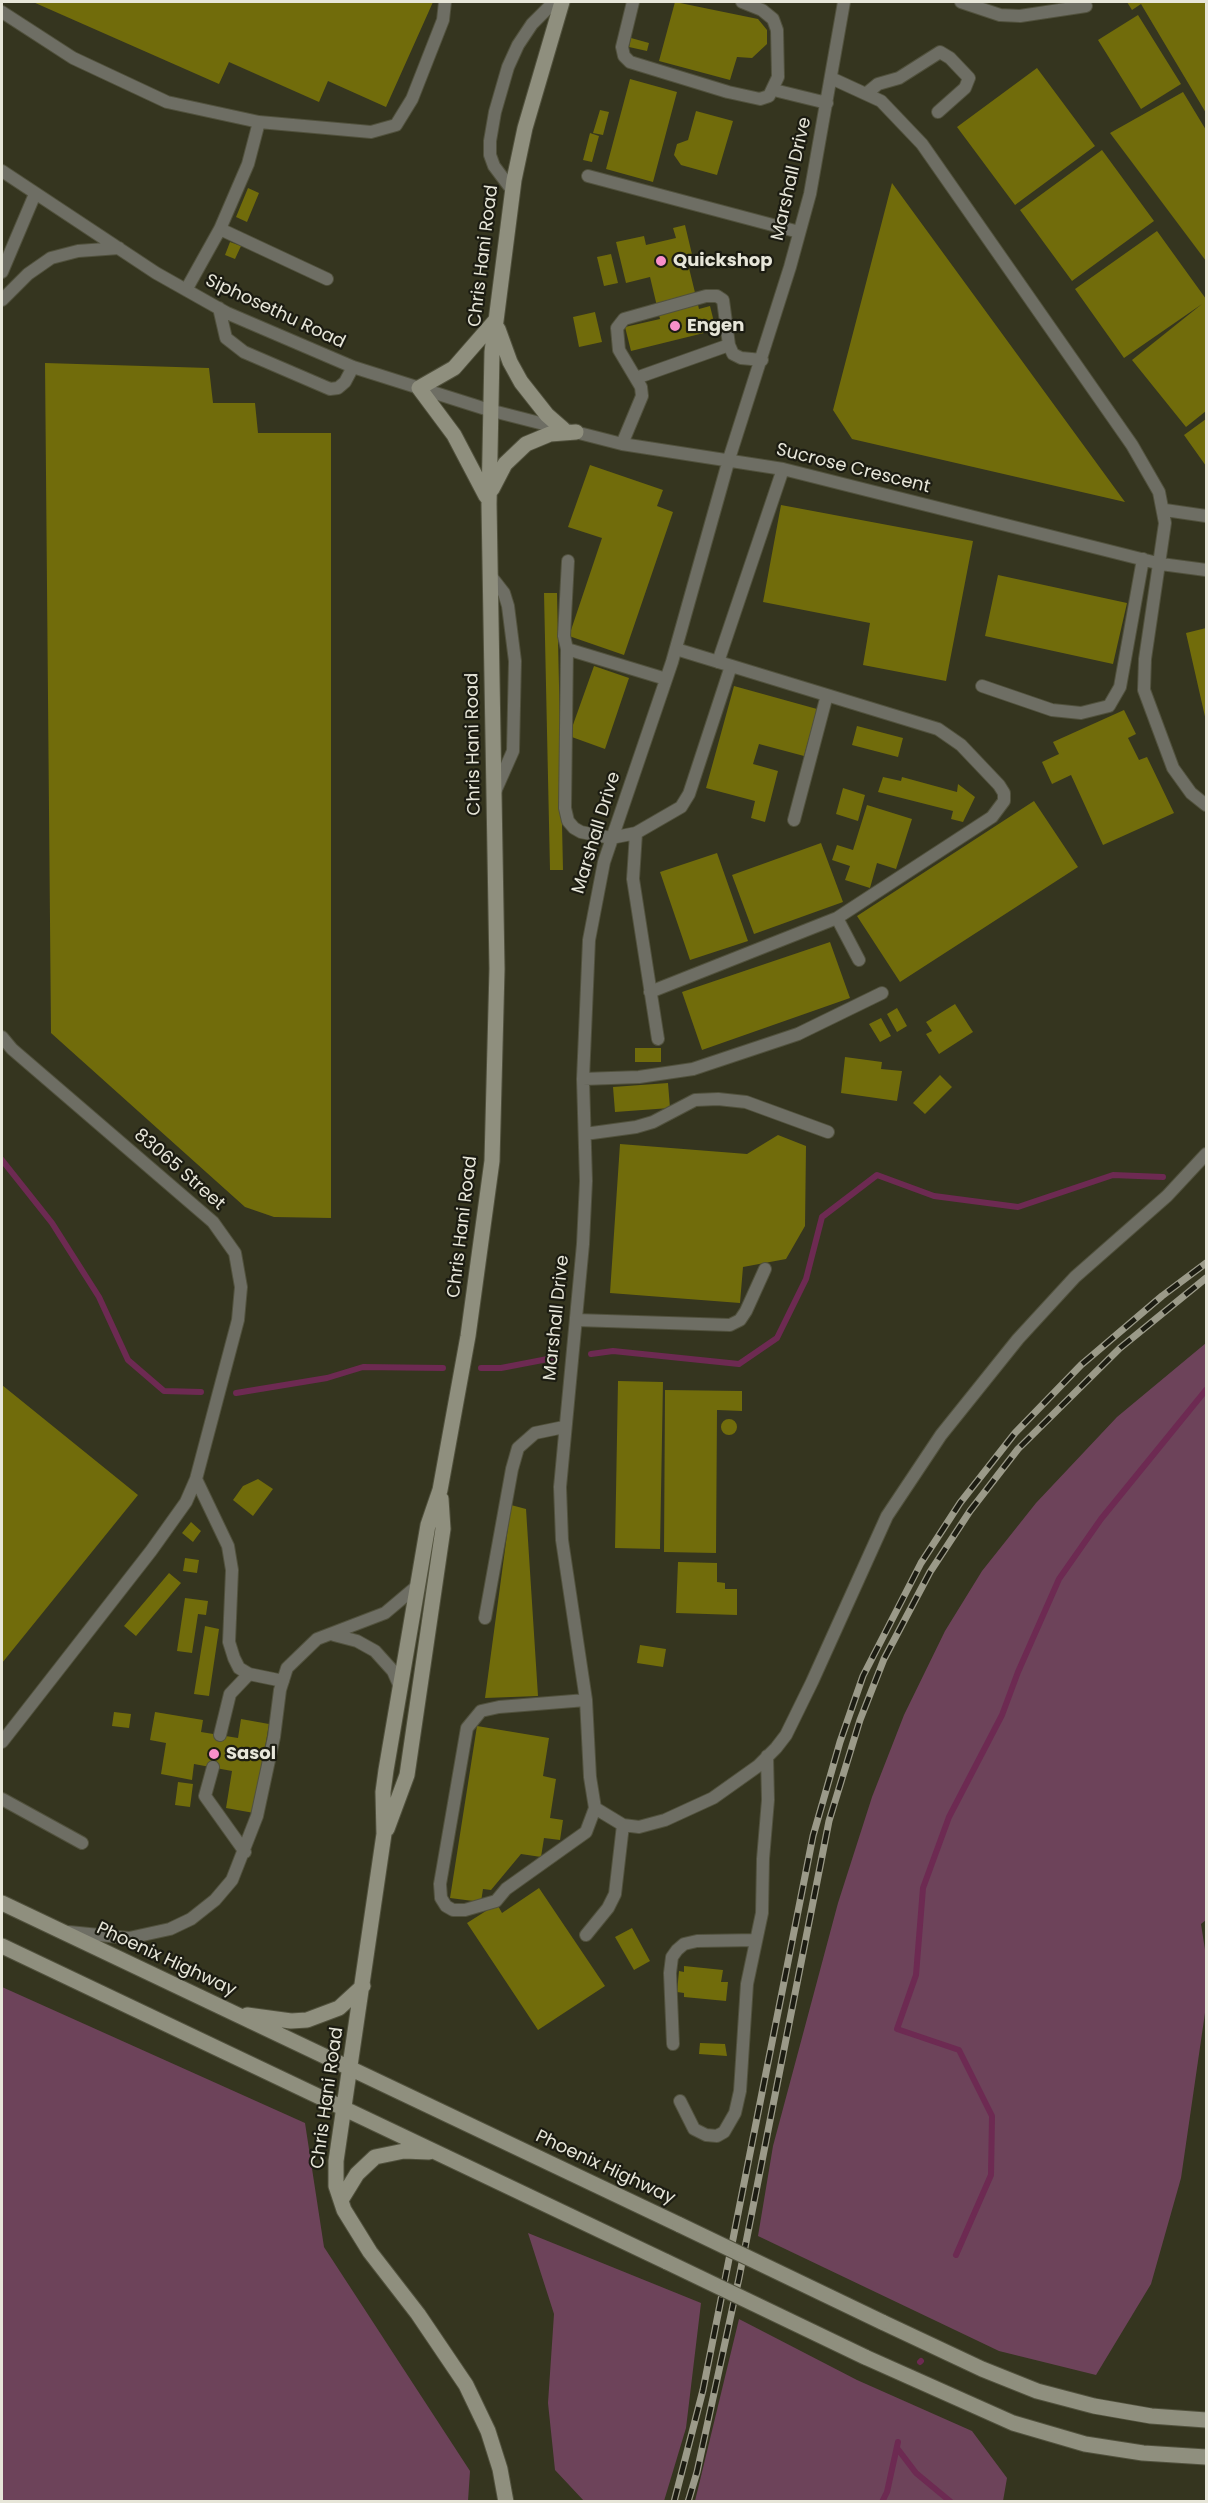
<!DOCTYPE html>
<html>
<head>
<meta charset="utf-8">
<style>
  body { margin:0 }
  #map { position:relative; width:1208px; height:2503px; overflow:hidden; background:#35351f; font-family:Poppins,sans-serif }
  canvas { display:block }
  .frame { position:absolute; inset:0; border:3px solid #e7e6d9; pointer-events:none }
</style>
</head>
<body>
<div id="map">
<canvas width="1208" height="2503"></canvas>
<div class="frame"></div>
</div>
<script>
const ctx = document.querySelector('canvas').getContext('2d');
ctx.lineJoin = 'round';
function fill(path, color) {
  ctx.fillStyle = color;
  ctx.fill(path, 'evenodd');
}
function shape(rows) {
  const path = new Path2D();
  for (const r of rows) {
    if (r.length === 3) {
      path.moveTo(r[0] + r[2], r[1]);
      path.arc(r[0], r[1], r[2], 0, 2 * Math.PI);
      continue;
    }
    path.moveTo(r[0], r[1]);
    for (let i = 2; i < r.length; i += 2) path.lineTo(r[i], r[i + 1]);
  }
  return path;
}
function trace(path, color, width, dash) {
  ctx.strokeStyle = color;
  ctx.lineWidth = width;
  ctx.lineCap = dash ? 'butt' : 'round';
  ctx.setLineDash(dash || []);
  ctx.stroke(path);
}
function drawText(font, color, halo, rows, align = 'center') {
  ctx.font = font + ' Poppins,sans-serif';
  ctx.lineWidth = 4.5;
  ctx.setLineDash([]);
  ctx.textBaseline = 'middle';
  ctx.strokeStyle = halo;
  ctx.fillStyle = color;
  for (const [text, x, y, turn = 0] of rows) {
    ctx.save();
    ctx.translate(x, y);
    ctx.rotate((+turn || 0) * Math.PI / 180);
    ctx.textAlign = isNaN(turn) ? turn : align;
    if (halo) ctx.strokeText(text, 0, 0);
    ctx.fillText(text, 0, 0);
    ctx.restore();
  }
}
fill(shape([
  [1206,1343,1206,1920,1201,1924,1206,1956,1206,2006,1181,2178,1151,2284,1096,2375,999,2351,758,2236,773,2146,838,1903,872,1797,904,1715,945,1631,982,1571,1036,1503,1117,1417],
  [2,1987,305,2123,324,2247,470,2471,468,2501,2,2501],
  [528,2233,701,2303,686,2428,664,2501,584,2501,555,2470,548,2403,554,2314],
  [739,2319,857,2380,972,2431,1007,2478,1003,2501,695,2501]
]), '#6d435a');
trace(shape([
  [2,1160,52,1223,99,1297,128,1360,164,1391,201,1392],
  [591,1354,613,1351,739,1364,777,1338,806,1279,822,1217,877,1175,934,1196,1018,1207,1113,1175,1163,1177],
  [481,1368,501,1368,553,1358],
  [236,1393,327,1378,363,1367,443,1368],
  [956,2255,991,2175,992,2116,959,2050,897,2029,916,1975,923,1888,949,1817,1002,1715,1018,1672,1059,1579,1101,1519,1206,1390],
  [920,2362,921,2361],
  [897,2448,916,2473,951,2502],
  [882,2502,887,2492,898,2442]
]), '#6d2a52', 6);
fill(shape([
  [33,2,433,2,386,107,328,81,319,102,229,62,219,84],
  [675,2,758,19,767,30,767,44,752,58,737,57,730,80,659,61],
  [1127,2,1206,2,1206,113,1141,4,1132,10],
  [1138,15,1181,84,1141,109,1098,40],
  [631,38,649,43,647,51,629,47],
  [1037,68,1095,146,1015,205,957,127],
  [630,79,677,92,653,182,606,169],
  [1183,92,1206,130,1206,261,1110,133],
  [600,110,609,112,603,135,593,133],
  [696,111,733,121,717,175,681,165,674,155,677,144,688,140],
  [590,133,599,136,592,162,583,160],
  [1102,150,1154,221,1072,281,1020,210],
  [892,183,1125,502,852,439,833,410],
  [248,188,259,193,247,222,236,217],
  [685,225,695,267,689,268,699,309,710,306,716,330,631,351,625,327,660,319,650,277,626,283,616,242,644,236,646,245,676,238,673,228],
  [1157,231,1206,299,1206,411,1186,427,1132,360,1202,304,1124,358,1075,289],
  [230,242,241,246,235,259,225,255],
  [611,254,618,283,604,286,597,257],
  [595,312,602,342,579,347,573,317],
  [45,363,209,368,213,403,255,403,258,433,331,433,331,1218,274,1217,245,1207,51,1033],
  [1206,419,1206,466,1184,435],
  [590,465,663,490,657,506,673,512,624,655,569,636,602,538,568,527],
  [781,505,973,541,946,681,863,665,870,623,763,602],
  [998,575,1127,603,1113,664,985,636],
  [544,593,557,593,563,870,550,870],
  [1206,628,1206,721,1186,633],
  [594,666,629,678,605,749,569,736],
  [734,686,817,709,804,756,759,744,753,764,778,771,765,822,751,818,755,801,706,788],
  [1124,710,1136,734,1128,738,1139,760,1147,757,1174,813,1103,845,1071,775,1052,784,1042,762,1059,754,1053,742],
  [857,726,903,738,898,757,852,745],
  [883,777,901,781,902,777,957,792,958,784,975,797,963,822,951,819,953,811,878,792],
  [843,788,865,795,858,821,836,814],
  [1034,801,1078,867,900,982,857,916],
  [867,805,912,819,896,869,877,863,870,888,845,880,850,866,832,860,837,845,853,850],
  [821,843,843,902,754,934,732,875],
  [717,853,748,941,690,960,660,872],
  [830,942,850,998,702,1050,682,992],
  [955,1004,973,1032,939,1054,926,1034,932,1031,926,1022],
  [897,1008,907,1026,897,1032,887,1014],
  [881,1018,891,1036,880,1042,869,1024],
  [635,1048,661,1048,661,1062,635,1062],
  [845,1057,882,1062,881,1069,902,1071,897,1101,841,1093],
  [940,1075,952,1087,925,1114,913,1103],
  [668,1083,670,1108,615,1112,613,1087],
  [778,1135,806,1146,805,1226,786,1259,743,1267,740,1303,610,1293,620,1144,747,1154],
  [618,1381,663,1382,660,1549,615,1548],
  [2,1385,138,1495,2,1663],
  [665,1390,742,1391,742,1411,717,1410,716,1553,664,1552],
  [729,1427,8],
  [258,1479,273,1489,253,1516,233,1500,243,1486],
  [511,1505,526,1509,538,1696,485,1698],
  [191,1522,201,1531,193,1542,182,1533],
  [185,1558,199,1560,197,1573,183,1571],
  [678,1562,717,1563,717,1582,725,1583,725,1589,737,1589,737,1615,676,1613],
  [169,1573,181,1583,136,1636,124,1626],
  [185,1598,208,1601,206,1615,198,1614,192,1653,177,1651],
  [205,1626,219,1629,209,1696,194,1694],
  [640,1645,666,1649,663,1667,637,1663],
  [114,1712,131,1714,129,1728,112,1726],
  [155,1712,203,1720,201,1732,238,1738,241,1719,269,1724,254,1813,226,1808,232,1771,194,1764,192,1780,161,1774,166,1743,150,1740],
  [477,1726,549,1738,543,1776,556,1779,550,1818,563,1820,560,1840,544,1838,541,1857,521,1854,491,1890,483,1889,481,1902,450,1898],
  [178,1782,193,1784,190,1807,175,1805],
  [539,1888,605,1986,538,2030,467,1923,497,1904,502,1913],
  [632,1928,650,1961,634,1970,615,1937],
  [684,1966,723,1970,721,1982,728,1982,726,2001,684,1997,684,1993,677,1992,679,1971,684,1972],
  [700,2043,725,2044,727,2056,699,2054]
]), '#716c0b');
const lane = shape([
  [633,2,622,47,624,56,630,62,728,92,760,99,769,96,778,77,777,30,773,19,762,10,742,2],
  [961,2,1000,15,1020,16,1086,6],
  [2,12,73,58,167,102,259,122,248,164,220,229,186,290],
  [831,78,881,101,922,144,1132,445,1159,492,1165,523,1145,659,1144,690,1173,768,1191,793,1206,805],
  [774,90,827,103],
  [867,93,878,84,899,78,940,52,950,58,969,78,965,88,938,112],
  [259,122,371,132,396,125,412,99,443,20,445,2],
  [2,171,156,273,227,313,353,367,489,410,622,444,783,469,1161,564,1206,570],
  [588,176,799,232],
  [512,190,494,166,490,155,490,141,495,112,508,67,518,45,532,24,554,2],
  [220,229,327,279],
  [2,272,35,194],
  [2,300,28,274,51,258,78,251,119,248],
  [219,308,226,338,244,352,330,389,338,388,345,382,353,367],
  [636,378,729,345],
  [622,444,642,396,641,387,619,350,617,328,624,319,706,296,717,296,723,300,729,345,733,354,741,358,762,360],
  [1165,510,1206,516],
  [568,561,564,636,567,649,565,808,568,821,574,828,581,832,611,838,636,833,681,807,689,794,731,666],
  [490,575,504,593,508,606,515,661,513,751,494,794],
  [567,649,666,679],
  [718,662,783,469],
  [982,686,1052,710,1081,713,1109,706,1120,687,1143,559],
  [794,820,827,695],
  [636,833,633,879,658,1039],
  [837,918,859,960],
  [650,992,837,918,992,817,1004,801,1004,793,999,785,961,745,938,729,676,649],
  [2,1037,12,1049,213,1222,235,1253,241,1287,238,1320,196,1479,186,1502,151,1551,2,1742],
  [583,1079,639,1077,693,1069,798,1034,882,993],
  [585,1134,636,1127,653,1122,695,1100,718,1099,746,1102,828,1132],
  [576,1320,730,1325,740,1320,746,1311,765,1269],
  [196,1479,228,1546,232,1570,229,1642,234,1658,239,1668,249,1674,283,1681],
  [485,1618,512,1469,518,1448,535,1433,564,1427],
  [334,1635,357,1641,375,1651,393,1671,400,1687],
  [586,1700,499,1707,481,1711,467,1728,440,1884,441,1898,446,1906,453,1910,465,1910,496,1901,506,1889,586,1832,595,1808,590,1777,586,1700,562,1540,560,1487,583,1244,586,1181,583,1079,589,940,604,862,672,662,729,459,790,267,810,194,844,2],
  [220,1735,230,1694,249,1674],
  [213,1767,205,1796,245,1852],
  [2,1799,82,1843],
  [595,1808,623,1825,639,1827,665,1820,713,1798,758,1766,776,1748,786,1735,812,1682,887,1516,941,1435,1018,1339,1075,1277,1167,1196,1206,1154],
  [69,1932,129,1938,170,1929,191,1919,215,1900,232,1880,257,1816,274,1737,280,1690,287,1668,317,1639,385,1613,417,1586],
  [586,1935,608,1908,615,1894,623,1825],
  [673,2044,670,1973,672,1957,677,1950,684,1944,697,1941,756,1940],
  [680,2101,694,2129,706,2135,717,2136,724,2132,735,2113,740,2091,747,1984,762,1913,763,1859,768,1800,767,1756]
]);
const secondary = shape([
  [498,329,510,362,521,382,547,415,563,429],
  [492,489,505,464,526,444,550,434,576,432],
  [486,496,454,435,419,388,454,368,495,321],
  [387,1829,407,1775,443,1529,441,1499],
  [2,1903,680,2225],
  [2,1946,667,2262],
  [247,2015,291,2021,307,2020,339,2008,363,1986],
  [341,2200,357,2174,375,2157,404,2151,429,2152],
  [882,2322,982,2369,1037,2391,1094,2406,1151,2416,1206,2420],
  [865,2357,1013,2423,1085,2444,1143,2453,1206,2457],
  [506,2502,500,2469,488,2431,466,2385,418,2314,370,2252,344,2210,336,2186,336,2161,384,1834,383,1792,386,1770,428,1525,440,1490,468,1336,492,1161,497,969,489,504,492,352,514,180,525,128,562,2]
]);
trace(lane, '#51513d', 14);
trace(secondary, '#51513d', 17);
trace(lane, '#6e6e64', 12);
trace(secondary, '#8f8f7e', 15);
const rail = shape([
  [674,2502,703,2390,813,1836,840,1742,863,1676,921,1563,960,1503,1015,1433,1081,1365,1162,1296,1206,1263],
  [688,2502,697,2472,739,2278,829,1821,860,1720,884,1659,930,1572,970,1511,1018,1449,1120,1348,1206,1278]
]);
trace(rail, '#9b9a89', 7);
trace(rail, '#1c1c12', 4.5, [14]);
const secondaryBridge = shape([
  [680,2225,882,2322],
  [667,2262,865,2357]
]);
trace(secondaryBridge, '#51513d', 17, []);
trace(secondaryBridge, '#8f8f7e', 15);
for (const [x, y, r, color] of [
  [661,261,6,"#f990ca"],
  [675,326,6,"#f990ca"],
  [214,1754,6,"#f990ca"]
]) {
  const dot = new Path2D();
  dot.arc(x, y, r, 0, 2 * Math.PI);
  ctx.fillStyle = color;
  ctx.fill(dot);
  trace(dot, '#1c1c12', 2);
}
drawText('18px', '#e7e6d9', '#1c1c12', [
  ["Marshall Drive",792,179,-77],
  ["Chris Hani Road",484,256,-83],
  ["Siphosethu Road",275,312,25],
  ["Sucrose Crescent",853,469,14],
  ["Chris Hani Road",474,744,-91],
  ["Marshall Drive",597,833,-73],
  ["83065 Street",179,1170,41],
  ["Chris Hani Road",463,1227,-83],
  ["Marshall Drive",557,1318,-84],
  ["Phoenix Highway",166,1960,25],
  ["Chris Hani Road",328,2098,-82],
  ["Phoenix Highway",605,2168,25]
]);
drawText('bold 18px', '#e7e6d9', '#1c1c12', [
  ["Quickshop",673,261],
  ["Engen",687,326],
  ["Sasol",226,1754]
], 'left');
</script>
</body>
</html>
